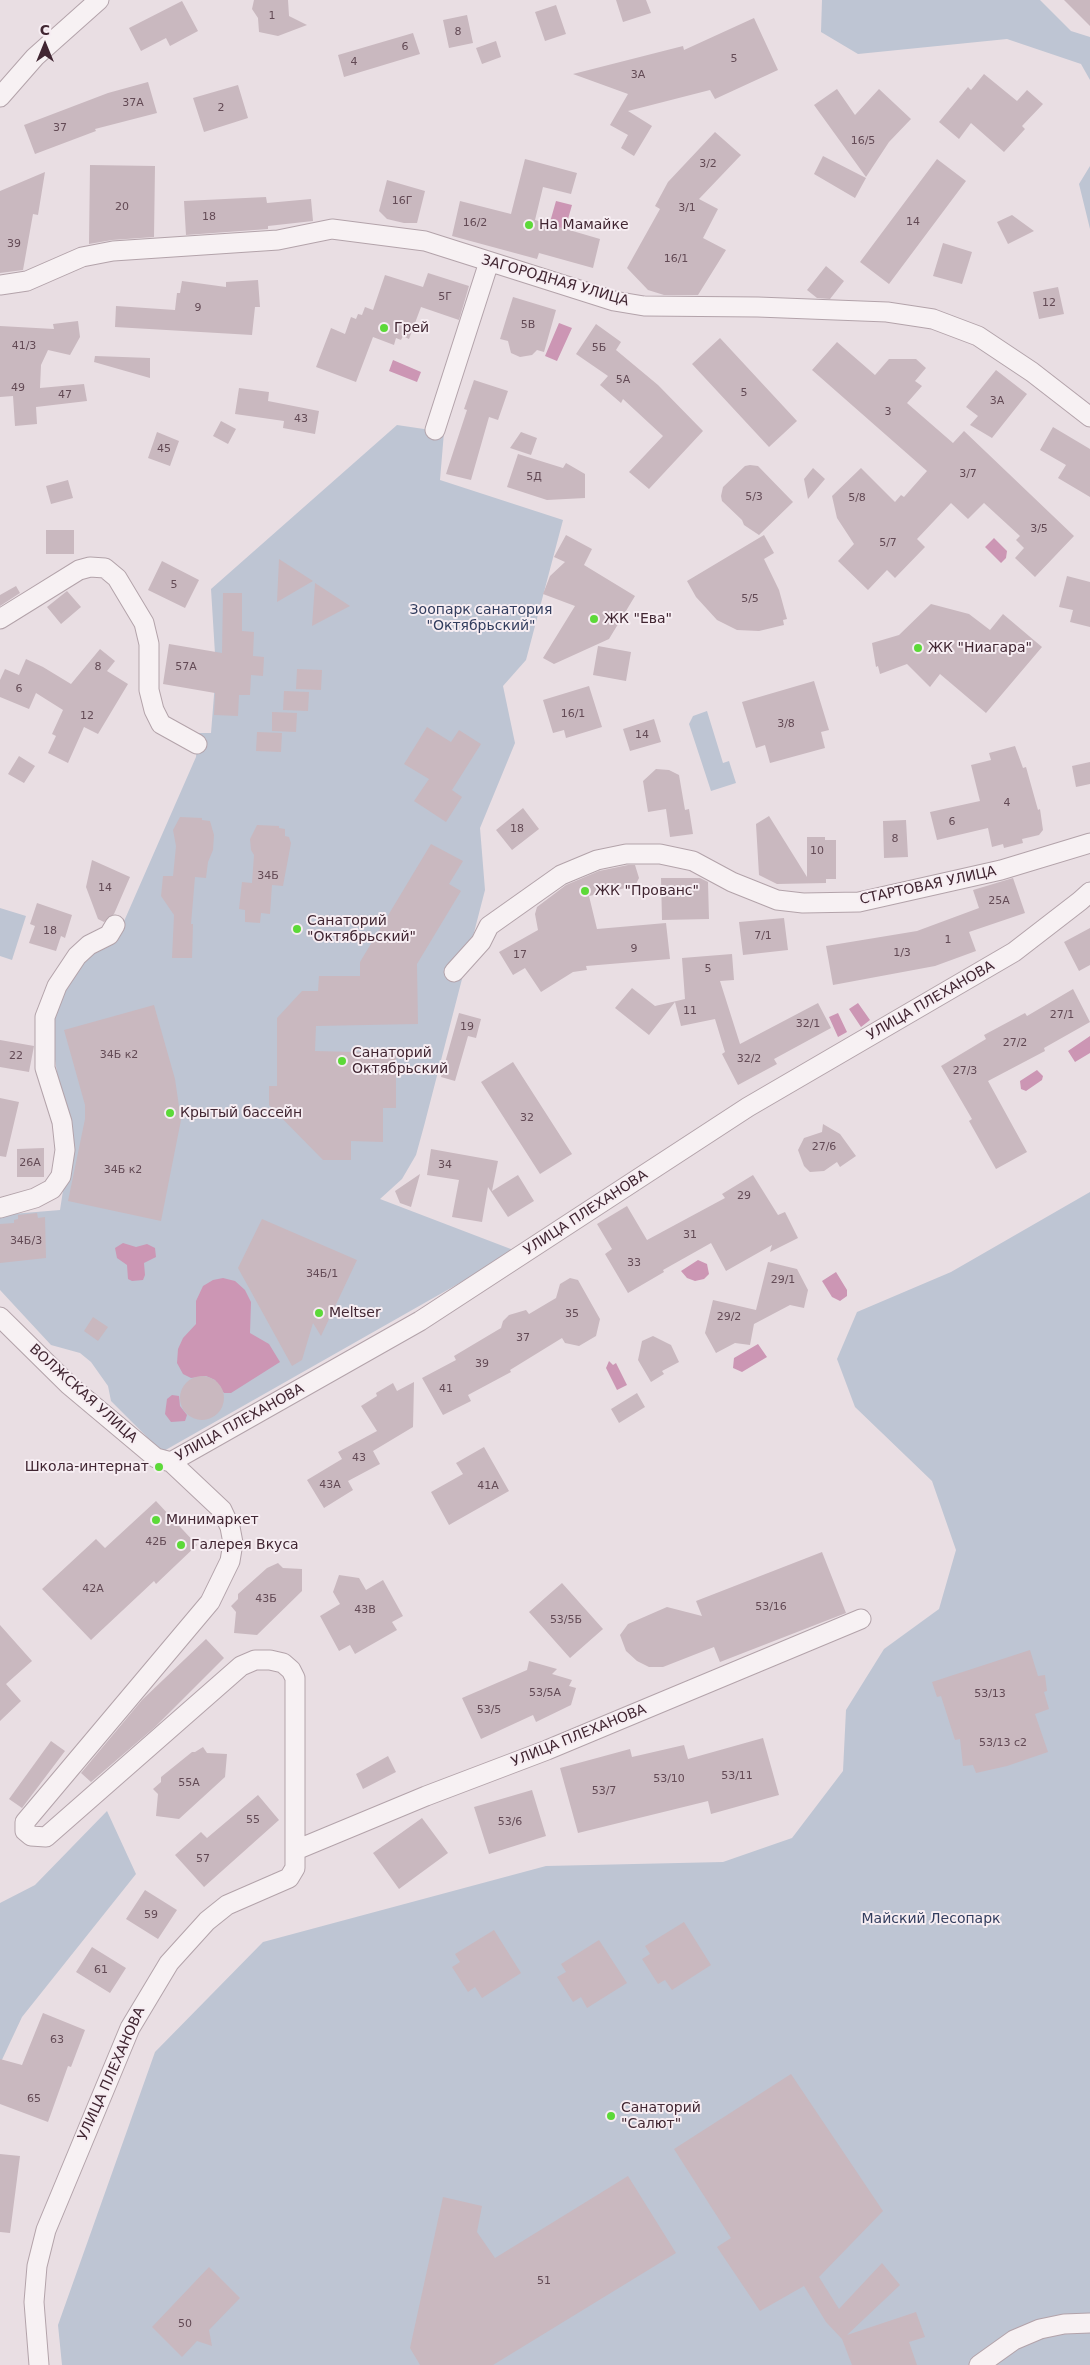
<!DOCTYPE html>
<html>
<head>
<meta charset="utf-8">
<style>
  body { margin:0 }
  #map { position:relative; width:1090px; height:2365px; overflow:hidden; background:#e9dee3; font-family:"DejaVu Sans",sans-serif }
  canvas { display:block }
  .north { position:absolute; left:20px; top:20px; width:50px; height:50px; -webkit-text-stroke:4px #f6edf2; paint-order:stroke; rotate:0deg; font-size:14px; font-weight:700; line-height:20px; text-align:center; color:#412632 }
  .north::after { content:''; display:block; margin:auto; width:18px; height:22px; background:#412632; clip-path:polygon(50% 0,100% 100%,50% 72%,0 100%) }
</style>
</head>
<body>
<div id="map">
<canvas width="1090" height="2365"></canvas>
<div class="north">С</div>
</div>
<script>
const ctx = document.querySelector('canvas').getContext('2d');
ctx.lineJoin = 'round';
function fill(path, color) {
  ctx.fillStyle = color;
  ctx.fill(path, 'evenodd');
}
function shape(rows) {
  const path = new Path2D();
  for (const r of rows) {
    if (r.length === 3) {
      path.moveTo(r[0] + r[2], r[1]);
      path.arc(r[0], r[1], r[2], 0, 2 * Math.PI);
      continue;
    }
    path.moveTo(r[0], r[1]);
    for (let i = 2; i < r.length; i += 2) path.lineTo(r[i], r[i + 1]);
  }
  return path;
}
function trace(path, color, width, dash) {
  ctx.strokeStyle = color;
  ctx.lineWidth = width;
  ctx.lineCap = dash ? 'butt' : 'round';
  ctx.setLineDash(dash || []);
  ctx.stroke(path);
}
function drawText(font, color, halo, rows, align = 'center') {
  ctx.font = font + ' "DejaVu Sans",sans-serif';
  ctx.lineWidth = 4;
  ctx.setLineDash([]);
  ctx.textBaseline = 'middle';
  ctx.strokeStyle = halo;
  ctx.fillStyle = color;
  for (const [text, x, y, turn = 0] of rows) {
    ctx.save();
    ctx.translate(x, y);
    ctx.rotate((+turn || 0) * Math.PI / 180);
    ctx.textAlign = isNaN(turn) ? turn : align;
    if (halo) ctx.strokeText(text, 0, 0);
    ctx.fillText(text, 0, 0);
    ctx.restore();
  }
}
fill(shape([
  [822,0,1040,0,1071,31,1090,37,1090,80,1081,64,1007,39,858,54,821,32],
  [1090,166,1090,229,1079,184],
  [397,425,444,432,440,480,563,520,526,660,503,686,515,743,480,828,485,890,424,1126,416,1155,402,1179,380,1199,516,1251,162,1452,111,1401,108,1386,91,1362,80,1353,51,1345,0,1290,0,1215,60,1210,69,1152,51,1033,61,997,83,962,114,939,125,919,196,757,198,733,211,733,216,670,211,589],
  [707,711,723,763,729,761,736,783,711,791,689,724,693,716],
  [0,908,26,916,12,960,0,956],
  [1090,1192,1090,2365,62,2365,58,2325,155,2052,263,1942,546,1866,723,1862,792,1838,843,1771,846,1710,884,1649,939,1609,956,1550,932,1481,855,1407,837,1359,857,1312,951,1272],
  [107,1811,136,1874,22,2017,0,2064,0,1903,35,1885]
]), '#bec5d3');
fill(shape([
  [556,201,572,205,564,233,548,229],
  [559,323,572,328,557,361,545,356],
  [393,360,421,372,417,382,389,371],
  [994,538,1007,551,1006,558,1001,563,985,547],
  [858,1003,870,1020,861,1027,849,1009],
  [838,1013,847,1032,838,1037,829,1017],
  [1090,1036,1090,1053,1075,1062,1068,1051],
  [1037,1070,1043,1076,1042,1080,1026,1091,1021,1089,1020,1081],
  [123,1243,136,1247,147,1244,155,1248,156,1257,144,1263,145,1275,143,1280,132,1281,128,1279,127,1265,117,1258,115,1248],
  [698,1260,707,1264,709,1274,704,1279,695,1281,687,1278,681,1271],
  [836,1272,847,1290,847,1296,840,1301,832,1297,822,1281],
  [223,1278,235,1281,245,1290,251,1302,250,1333,269,1344,280,1362,231,1393,224,1393,215,1380,206,1376,191,1378,183,1374,177,1363,178,1349,183,1338,196,1324,196,1301,203,1286,213,1280],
  [758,1344,767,1357,742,1372,733,1368,734,1358],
  [609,1361,613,1365,616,1363,627,1385,617,1390,606,1368],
  [172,1395,179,1396,180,1406,187,1415,185,1421,171,1422,165,1414,167,1399]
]), '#cc96b4');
fill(shape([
  [254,0,288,0,289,16,307,25,278,36,259,32,258,18,252,9],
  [616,0,646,0,651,13,623,22],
  [1064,0,1090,0,1090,26],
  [182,1,198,31,170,46,166,38,141,51,129,28],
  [556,5,566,34,545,41,535,12],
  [467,15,473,43,449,48,443,20],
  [754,18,778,70,715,99,710,90,628,111,652,126,634,156,621,148,628,135,610,125,628,94,573,74,683,46,684,50],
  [413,33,420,54,344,77,338,55],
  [496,41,501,57,482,64,476,48],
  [984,74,1017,101,1027,90,1043,104,1022,126,1025,129,1004,152,971,123,959,139,939,122,968,87,971,90],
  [148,82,157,113,95,129,96,131,35,154,24,125,108,93],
  [238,85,248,118,204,132,193,98],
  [837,89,855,115,879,89,911,119,889,142,866,177,814,105],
  [715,132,741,155,699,199,718,209,703,238,726,250,698,295,664,295,648,290,627,268,660,209,655,206,668,182],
  [823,156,866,178,855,198,814,174],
  [525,159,577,173,571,194,543,187,535,220,600,239,593,268,539,253,537,259,452,236,460,201,511,214],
  [937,159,966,181,889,284,860,262],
  [90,165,155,166,154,237,112,240,89,244],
  [45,172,38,215,33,214,23,270,0,273,0,191],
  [387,180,425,191,417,223,404,223,387,219,379,211],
  [266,197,267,203,311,199,313,221,268,226,268,229,186,235,184,201],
  [1012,215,1034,231,1008,244,997,222],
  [943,243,972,252,962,284,933,276],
  [826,266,844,281,830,299,817,298,807,290],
  [428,273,469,286,459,320,421,307,409,339,403,336,401,340,396,338,394,345,373,337,356,382,316,367,331,328,345,334,351,317,356,319,358,314,362,315,365,307,373,310,385,275,423,287],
  [258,280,260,307,255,307,252,335,115,327,116,306,175,310,177,293,180,293,182,281,226,287,226,282],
  [1058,287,1064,314,1039,319,1033,292],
  [513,297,556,310,544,352,537,350,532,355,520,357,511,353,508,341,500,339],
  [78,321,80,337,70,355,48,350,41,365,40,388,84,384,87,401,36,407,37,424,15,426,13,396,0,397,0,326,54,329,53,324],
  [596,324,621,342,616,350,658,385,703,431,649,489,629,472,663,436,623,399,621,403,600,385,608,376,576,354],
  [720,338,797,421,769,447,692,364],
  [837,342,875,375,889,359,916,359,926,368,915,381,922,386,907,403,953,443,964,431,1074,536,1035,577,1015,558,1024,548,1016,540,1020,536,984,503,968,519,951,503,917,539,925,547,895,578,887,570,868,590,838,561,854,544,837,518,832,496,861,468,895,502,901,495,904,497,927,471,812,370],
  [95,356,150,358,150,378,94,362],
  [996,370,1027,394,992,438,970,425,978,416,966,407],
  [474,380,508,391,498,420,489,417,471,480,446,474,467,410,464,409],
  [239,388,269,392,268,401,319,411,315,434,283,428,284,421,235,414],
  [221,421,236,429,228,444,213,436],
  [1053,427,1090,449,1090,497,1058,478,1066,465,1040,450],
  [157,432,179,441,170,466,148,458],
  [521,432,537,438,531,455,510,448],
  [518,454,563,468,566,463,585,474,585,498,547,500,507,487],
  [750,465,758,466,793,502,759,535,744,525,742,520,722,501,721,496,723,487,745,466],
  [813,468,825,479,808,499,804,479],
  [68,480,73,498,51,504,46,486],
  [46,530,74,530,74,554,46,554],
  [566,535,592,549,584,565,635,596,609,639,554,664,543,658,575,606,543,594,550,576,565,562,554,557],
  [764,535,774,553,764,559,779,590,787,619,783,620,784,625,759,631,737,630,717,620,696,597,687,581],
  [279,559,313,581,277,602],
  [162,561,199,580,185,608,148,590],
  [1067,576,1090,582,1090,627,1070,622,1073,610,1059,607],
  [315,583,350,606,312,626],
  [16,586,20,593,0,606,0,595],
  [67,591,81,607,61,624,47,607],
  [223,593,242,593,242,631,254,632,253,656,264,657,263,676,251,675,250,695,239,695,238,716,214,715,215,693,163,684,169,644,222,653],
  [931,604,969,614,990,630,1003,614,1042,647,986,713,940,674,930,687,907,664,880,674,878,666,876,667,872,643,899,635],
  [598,646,631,652,626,681,593,675],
  [100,649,115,661,107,671,128,684,98,734,84,727,68,763,48,753,56,736,52,734,63,710,36,693,29,709,0,697,0,680,5,669,19,675,26,659,43,667,71,684],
  [297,669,322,670,321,690,296,689],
  [814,681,829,730,821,732,825,748,770,763,765,745,756,748,742,702],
  [589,686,602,727,566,738,564,730,553,733,543,700],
  [284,691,309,692,308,711,283,710],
  [272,712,297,713,296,732,272,731],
  [654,719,661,742,630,751,623,729],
  [427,727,451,742,459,730,481,744,452,790,462,797,446,822,414,801,429,779,404,764],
  [257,732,282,733,281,752,256,751],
  [1015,746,1023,768,1026,767,1038,810,1040,809,1043,830,1039,835,1022,839,1023,843,1004,848,1003,844,992,847,988,828,937,840,930,812,980,801,971,765,991,760,989,753],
  [19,756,35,766,24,783,8,774],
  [1090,762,1090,784,1076,787,1072,766],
  [656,769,669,770,679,775,685,810,689,809,693,834,670,837,666,809,648,812,643,781],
  [523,808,539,829,512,850,496,830],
  [769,816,807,877,807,837,825,837,825,840,836,840,836,879,826,879,826,883,777,884,759,875,756,824],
  [180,817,202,818,202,820,210,821,214,835,213,850,208,862,206,878,195,877,191,924,193,924,192,958,172,958,174,915,161,896,163,876,173,876,176,846,173,830],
  [906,820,908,857,884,858,883,821],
  [257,825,279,826,279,828,285,829,285,836,289,837,291,843,283,886,272,885,270,914,261,913,260,923,245,922,245,910,239,909,242,882,252,883,254,855,251,850,250,839],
  [431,844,463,861,449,884,461,891,417,964,418,1024,316,1026,315,1051,396,1053,396,1108,383,1108,383,1142,351,1141,351,1160,323,1160,269,1105,269,1086,277,1086,277,1018,302,991,318,991,319,976,360,976,360,962],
  [92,860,130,877,114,914,104,922,98,919,86,887],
  [628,865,635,865,639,878,635,886,589,896,597,929,666,923,670,959,586,966,587,970,573,972,541,992,525,968,513,975,499,952,538,930,535,914,537,907,566,885,599,871],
  [661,878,700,878,708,882,709,919,662,920],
  [1013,878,1025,913,969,932,976,951,935,966,833,985,826,946,917,931,979,908,973,890],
  [37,903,72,915,65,938,61,936,56,951,29,943,35,926,30,924],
  [784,918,788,950,743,955,739,922],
  [1090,928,1090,965,1079,971,1064,942],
  [732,954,734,980,720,981,740,1044,818,1003,831,1028,774,1059,777,1064,738,1085,722,1054,725,1052,715,1019,681,1026,675,1002,649,1035,615,1008,632,988,655,1006,685,999,682,958],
  [1073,989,1090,1022,1044,1048,1045,1051,988,1081,1027,1152,996,1169,969,1121,972,1119,941,1066,986,1039,984,1035,1025,1013,1027,1016],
  [154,1005,175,1079,181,1120,161,1221,68,1201,85,1119,85,1105,64,1030],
  [459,1013,481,1019,476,1038,468,1036,455,1081,441,1077],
  [0,1040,34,1046,29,1072,0,1067],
  [513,1062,572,1154,540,1174,481,1082],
  [0,1098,19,1102,6,1157,0,1156],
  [823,1124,840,1134,856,1156,840,1167,837,1162,824,1171,810,1172,804,1166,798,1150,804,1138,822,1132],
  [44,1148,44,1177,17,1177,17,1149],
  [431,1149,498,1161,492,1191,518,1175,534,1201,508,1217,488,1187,482,1222,452,1217,459,1180,427,1175],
  [420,1174,411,1207,400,1203,395,1191],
  [753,1175,778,1215,785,1212,798,1238,770,1252,772,1245,726,1271,711,1243,663,1270,664,1272,628,1293,605,1254,612,1249,597,1224,627,1206,647,1240,725,1198,722,1194],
  [37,1213,38,1218,45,1217,46,1258,0,1263,0,1224,14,1223,14,1220,18,1219,18,1215],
  [262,1219,357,1260,321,1336,313,1323,302,1360,292,1366,238,1268],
  [768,1262,797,1269,808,1290,804,1308,790,1305,754,1324,750,1345,735,1343,716,1353,705,1333,713,1300,756,1310],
  [570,1278,578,1280,600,1319,596,1336,579,1346,565,1343,562,1338,510,1370,511,1372,468,1395,471,1401,443,1415,422,1378,456,1360,454,1356,501,1328,503,1321,509,1315,526,1310,529,1314,556,1298,560,1284],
  [93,1317,108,1327,98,1341,84,1331],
  [653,1336,671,1345,679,1362,662,1371,664,1374,651,1382,638,1360,642,1341],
  [202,1398,22],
  [414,1382,413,1427,373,1451,380,1464,348,1481,353,1490,324,1508,307,1480,342,1459,338,1452,377,1431,361,1406,377,1396,376,1393,393,1383,397,1391],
  [637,1393,645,1407,619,1423,611,1409],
  [484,1447,509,1491,449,1525,431,1492,463,1474,456,1463],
  [156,1501,197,1545,156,1584,154,1581,91,1640,42,1589,96,1539,105,1548],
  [822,1552,846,1613,720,1662,714,1647,663,1667,649,1667,637,1661,626,1651,620,1635,628,1624,667,1607,702,1616,696,1601],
  [278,1563,283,1568,302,1569,302,1591,257,1635,234,1633,236,1612,231,1606,238,1599,238,1594,267,1568],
  [339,1575,359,1578,366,1590,383,1580,403,1616,392,1622,397,1630,355,1654,350,1645,339,1651,320,1616,340,1604,333,1592],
  [562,1583,603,1629,570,1658,529,1612],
  [0,1625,32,1661,6,1684,21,1701,0,1721],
  [206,1639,224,1658,155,1727,91,1782,81,1773,142,1700],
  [1030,1650,1038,1676,1045,1675,1047,1691,1044,1692,1049,1709,1035,1714,1048,1752,1007,1766,976,1773,973,1765,963,1766,960,1739,955,1740,941,1696,937,1697,932,1682],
  [529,1661,557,1669,552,1674,572,1680,569,1686,576,1688,571,1705,536,1722,533,1715,481,1739,462,1698,527,1670],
  [763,1738,779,1795,711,1814,708,1801,578,1833,560,1768,630,1749,632,1757,684,1745,688,1759],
  [51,1741,65,1751,22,1808,9,1799],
  [203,1747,207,1753,227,1754,225,1777,179,1819,156,1816,158,1794,153,1789,161,1782,161,1777,192,1752,195,1752],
  [388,1756,396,1772,363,1789,356,1774],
  [532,1790,546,1836,489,1854,474,1807],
  [258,1795,279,1820,204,1887,175,1855,201,1832,207,1838],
  [422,1818,448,1853,399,1889,373,1853],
  [145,1890,177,1910,158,1939,126,1919],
  [684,1922,711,1965,672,1990,665,1980,658,1984,642,1959,650,1954,645,1946],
  [494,1930,521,1973,482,1998,475,1987,468,1992,452,1967,460,1962,455,1954],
  [599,1940,627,1983,587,2008,581,1997,573,2002,557,1977,566,1972,561,1964],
  [92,1947,126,1968,110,1993,76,1972],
  [43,2013,85,2030,71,2067,68,2066,48,2122,0,2104,0,2059,22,2065],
  [791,2074,883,2211,819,2277,839,2309,882,2263,900,2285,847,2335,916,2312,925,2337,909,2342,917,2365,852,2365,842,2339,826,2322,804,2286,760,2311,717,2247,731,2238,674,2149],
  [0,2154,20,2156,10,2233,0,2232],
  [628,2176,676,2253,493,2365,420,2365,410,2348,443,2197,482,2206,477,2232,495,2258],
  [209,2267,240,2298,209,2330,212,2346,197,2341,182,2357,152,2327]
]), '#c9b8bf');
const minor = shape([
  [0,97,35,57,99,0],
  [0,285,27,281,82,257,113,251,278,240,332,229,425,241,614,301,644,306,758,307,887,312,933,319,978,336,1032,372,1090,417],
  [435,430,489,262],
  [0,619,79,570,90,567,105,568,117,578,144,623,149,644,149,690,154,710,161,724,197,744],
  [454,972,481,942,489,926,561,875,597,860,626,854,660,854,693,861,732,882,777,900,803,903,859,902,1001,870,1090,843],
  [0,1208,35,1198,52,1189,61,1176,65,1150,62,1122,45,1068,45,1017,57,986,77,956,89,945,109,935,115,925],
  [0,1317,69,1385,156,1458,171,1462],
  [171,1462,420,1321,748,1107,1014,952,1080,901,1090,892],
  [296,1850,426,1796,547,1750,861,1619],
  [39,2365,34,2302,37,2266,46,2230,130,2028,169,1963,207,1921,227,1905,289,1878,295,1868,295,1678,291,1670,283,1663,270,1660,255,1660,241,1666,46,1837,31,1836,25,1831,25,1822,210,1602,230,1561,233,1543,230,1527,222,1510,171,1462],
  [979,2365,1014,2340,1040,2329,1064,2324,1090,2323]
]);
trace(minor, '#b3a3aa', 21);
trace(minor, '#f7f1f3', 19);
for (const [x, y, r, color] of [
  [529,225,5,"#5cd938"],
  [384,328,5,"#5cd938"],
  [594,619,5,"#5cd938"],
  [918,648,5,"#5cd938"],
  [585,891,5,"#5cd938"],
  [297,929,5,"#5cd938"],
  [342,1061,5,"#5cd938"],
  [170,1113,5,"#5cd938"],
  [319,1313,5,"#5cd938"],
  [159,1467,5,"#5cd938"],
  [156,1520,5,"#5cd938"],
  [181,1545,5,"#5cd938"],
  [611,2116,5,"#5cd938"]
]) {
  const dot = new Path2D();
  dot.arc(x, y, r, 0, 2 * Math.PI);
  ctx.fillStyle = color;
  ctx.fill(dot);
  trace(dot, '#f6edf2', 2);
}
drawText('11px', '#634a55', null, [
  ["1",272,16],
  ["8",458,32],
  ["6",405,47],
  ["5",734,59],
  ["4",354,62],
  ["3А",638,75],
  ["37А",133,103],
  ["2",221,108],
  ["37",60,128],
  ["16/5",863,141],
  ["3/2",708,164],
  ["16Г",402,201],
  ["20",122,207],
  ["3/1",687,208],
  ["18",209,217],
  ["14",913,222],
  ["16/2",475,223],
  ["39",14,244],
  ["16/1",676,259],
  ["5Г",445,297],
  ["12",1049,303],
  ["9",198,308],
  ["5В",528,325],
  ["41/3",24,346],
  ["5Б",599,348],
  ["5А",623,380],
  ["49",18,388],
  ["5",744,393],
  ["47",65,395],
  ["3А",997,401],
  ["3",888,412],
  ["43",301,419],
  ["45",164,449],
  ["3/7",968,474],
  ["5Д",534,477],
  ["5/3",754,497],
  ["5/8",857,498],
  ["3/5",1039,529],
  ["5/7",888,543],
  ["5",174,585],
  ["5/5",750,599],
  ["8",98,667],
  ["57А",186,667],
  ["6",19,689],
  ["16/1",573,714],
  ["12",87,716],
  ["3/8",786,724],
  ["14",642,735],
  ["4",1007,803],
  ["6",952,822],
  ["18",517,829],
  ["8",895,839],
  ["10",817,851],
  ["34Б",268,876],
  ["14",105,888],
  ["25А",999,901],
  ["18",50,931],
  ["7/1",763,936],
  ["1",948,940],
  ["9",634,949],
  ["1/3",902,953],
  ["17",520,955],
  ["5",708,969],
  ["11",690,1011],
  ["27/1",1062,1015],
  ["32/1",808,1024],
  ["19",467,1027],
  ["27/2",1015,1043],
  ["34Б к2",119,1055],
  ["22",16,1056],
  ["32/2",749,1059],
  ["27/3",965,1071],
  ["32",527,1118],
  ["27/6",824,1147],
  ["26А",30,1163],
  ["34",445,1165],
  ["34Б к2",123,1170],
  ["29",744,1196],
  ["31",690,1235],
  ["34Б/3",26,1241],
  ["33",634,1263],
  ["34Б/1",322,1274],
  ["29/1",783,1280],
  ["35",572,1314],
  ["29/2",729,1317],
  ["37",523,1338],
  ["39",482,1364],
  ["41",446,1389],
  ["43",359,1458],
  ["43А",330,1485],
  ["41А",488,1486],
  ["42Б",156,1542],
  ["42А",93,1589],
  ["43Б",266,1599],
  ["53/16",771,1607],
  ["43В",365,1610],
  ["53/5Б",566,1620],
  ["53/5А",545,1693],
  ["53/13",990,1694],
  ["53/5",489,1710],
  ["53/13 с2",1003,1743],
  ["53/11",737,1776],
  ["53/10",669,1779],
  ["55А",189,1783],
  ["53/7",604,1791],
  ["55",253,1820],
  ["53/6",510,1822],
  ["57",203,1859],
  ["59",151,1915],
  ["61",101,1970],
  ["63",57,2040],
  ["65",34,2099],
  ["51",544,2281],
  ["50",185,2324]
]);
drawText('14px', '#412632', '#f6edf2', [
  ["На Мамайке",539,225],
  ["Грей",394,328],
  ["ЖК \"Ева\"",604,619],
  ["ЖК \"Ниагара\"",928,648],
  ["ЖК \"Прованс\"",595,891],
  ["Санаторий",307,921],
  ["\"Октябрьский\"",307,937],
  ["Санаторий",352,1053],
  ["Октябрьский",352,1069],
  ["Крытый бассейн",180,1113],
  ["Meltser",329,1313],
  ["Школа-интернат",149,1467,"right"],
  ["Минимаркет",166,1520],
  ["Галерея Вкуса",191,1545],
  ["Санаторий",621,2108],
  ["\"Салют\"",621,2124]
], 'left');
drawText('14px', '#412632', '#f6edf2', [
  ["ЗАГОРОДНАЯ УЛИЦА",555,281,16],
  ["СТАРТОВАЯ УЛИЦА",928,886,-12],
  ["УЛИЦА ПЛЕХАНОВА",931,1001,-30],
  ["УЛИЦА ПЛЕХАНОВА",586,1213,-33],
  ["ВОЛЖСКАЯ УЛИЦА",83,1394,42],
  ["УЛИЦА ПЛЕХАНОВА",240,1423,-29],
  ["УЛИЦА ПЛЕХАНОВА",579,1736,-22],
  ["УЛИЦА ПЛЕХАНОВА",112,2074,-66]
]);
drawText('14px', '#323d5e', '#f6edf2', [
  ["Зоопарк санатория",481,610],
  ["\"Октябрьский\"",481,626],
  ["Майский Лесопарк",931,1919]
]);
</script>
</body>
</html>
